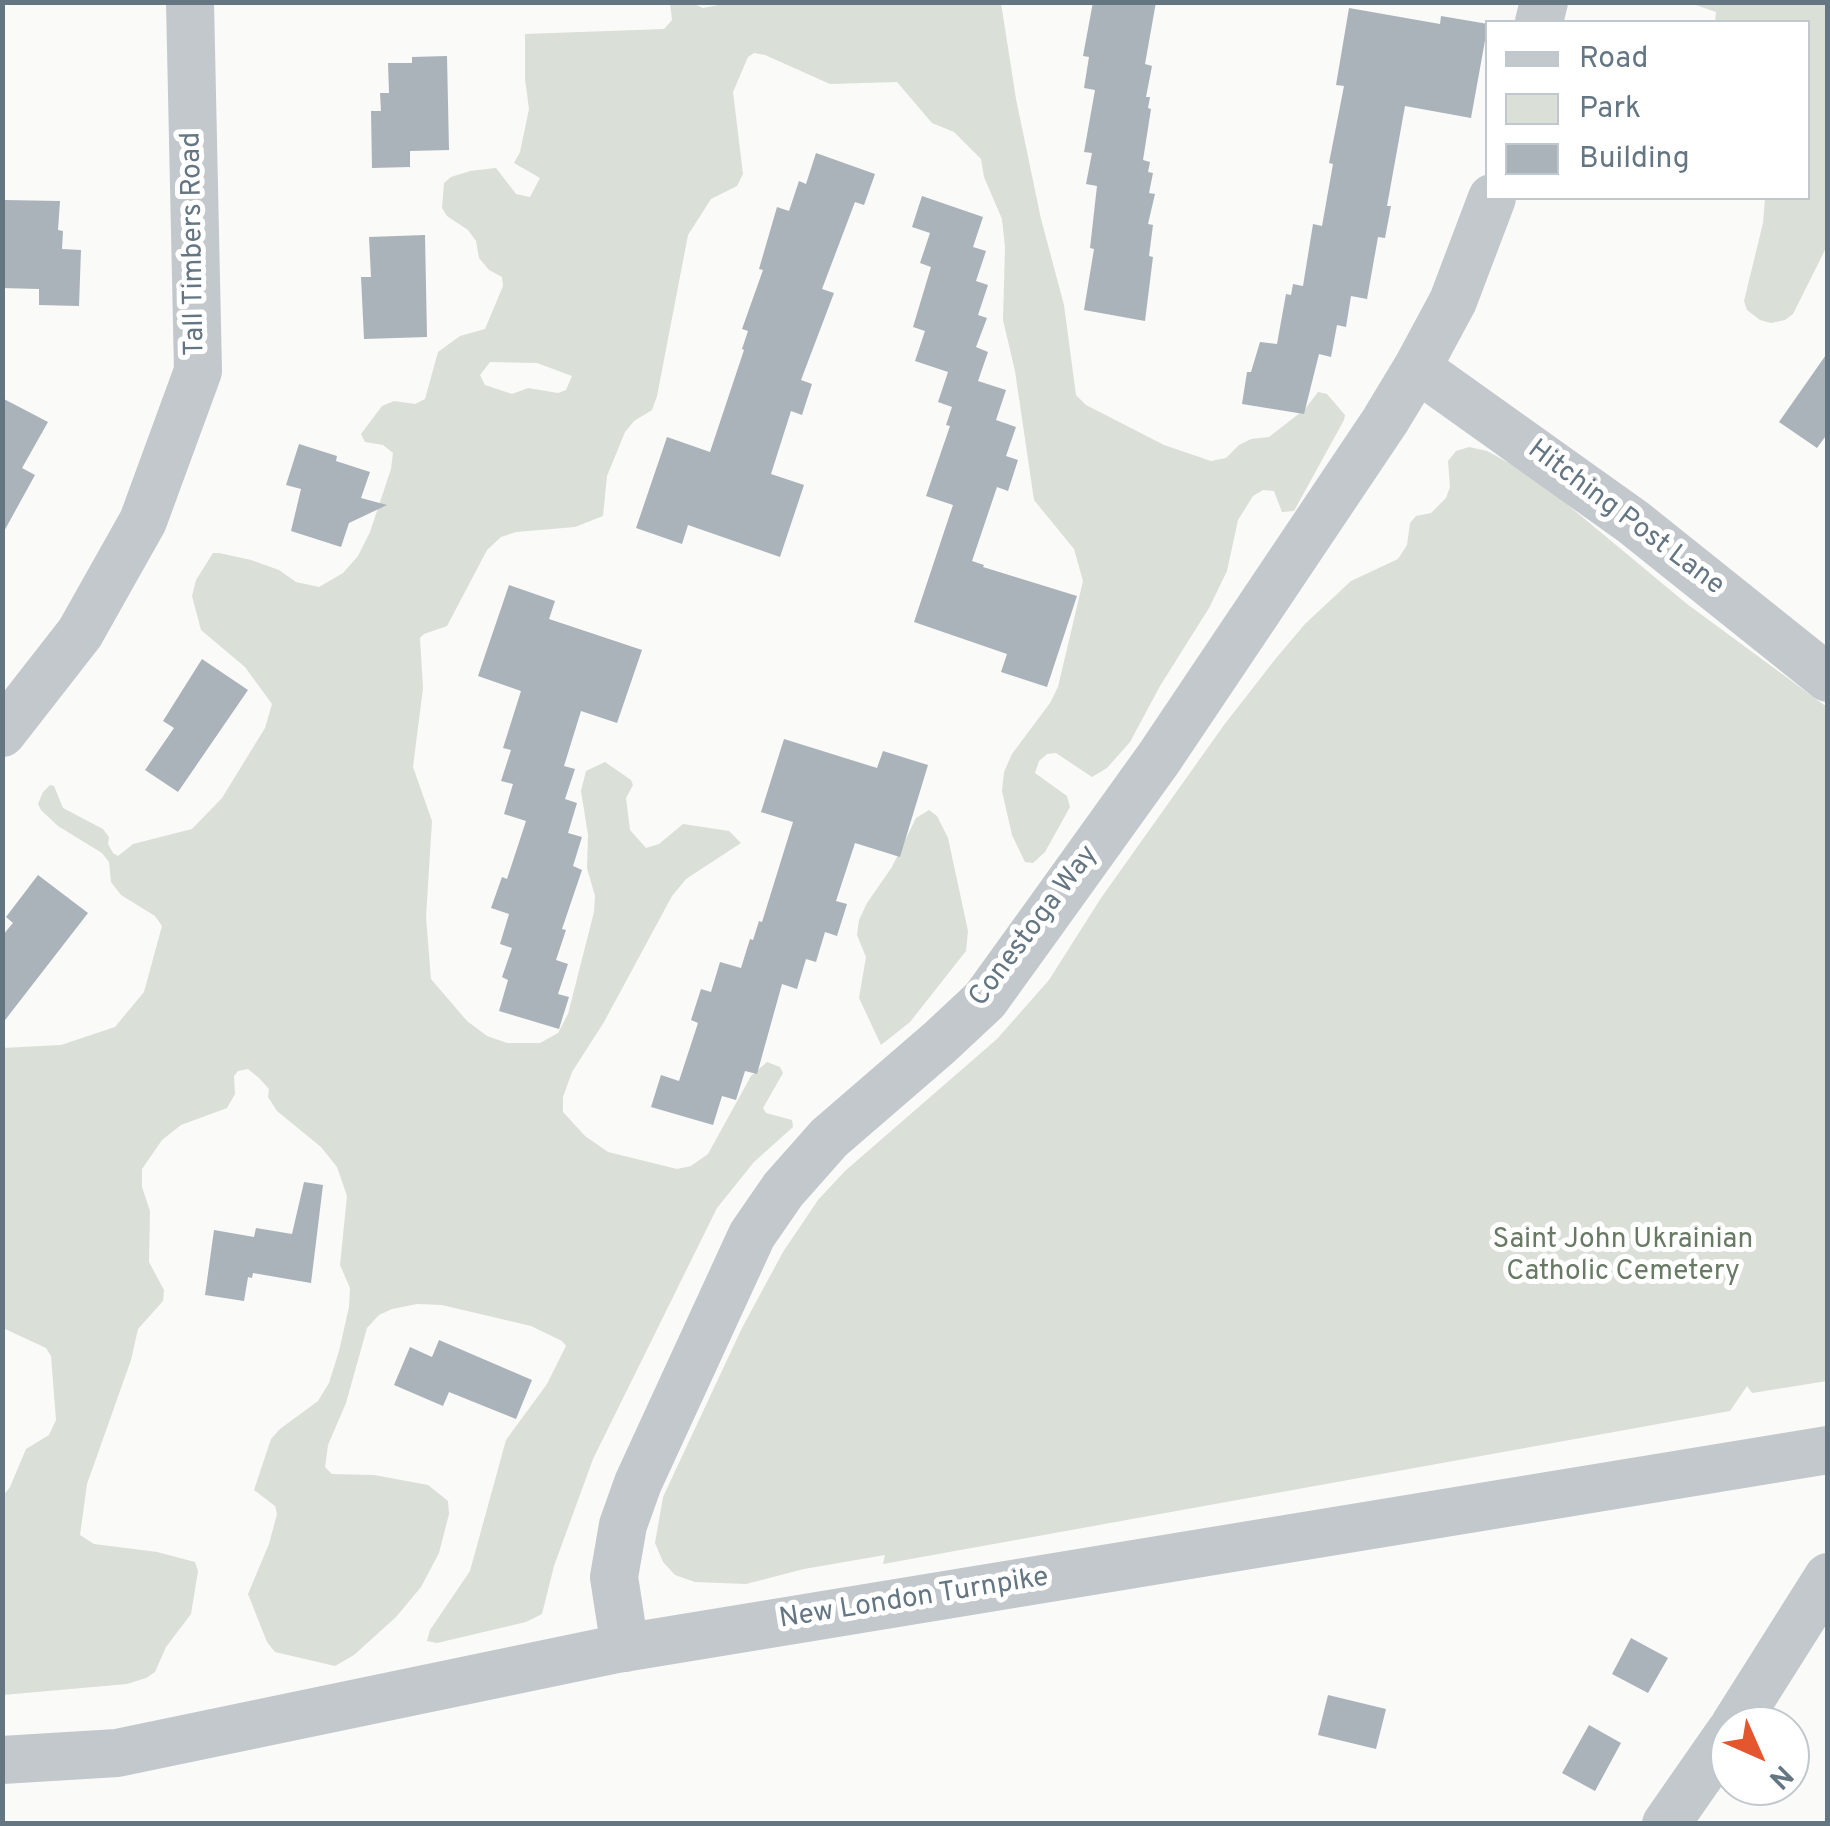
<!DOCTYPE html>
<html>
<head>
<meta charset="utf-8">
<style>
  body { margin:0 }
  #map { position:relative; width:1830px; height:1826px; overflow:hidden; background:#fafaf8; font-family:Overpass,sans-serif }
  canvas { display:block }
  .frame { position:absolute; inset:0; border:5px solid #657683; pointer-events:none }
  .legend { position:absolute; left:1485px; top:20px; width:325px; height:180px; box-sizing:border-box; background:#fff; border:2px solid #c1c8cd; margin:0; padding:12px 18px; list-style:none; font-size:30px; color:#657683 }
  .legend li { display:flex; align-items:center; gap:20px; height:50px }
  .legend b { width:50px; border:2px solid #c1c8cd }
  .north { position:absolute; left:1710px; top:1706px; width:100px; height:100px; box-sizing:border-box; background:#fff; border:2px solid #c1c8cd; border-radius:50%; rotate:135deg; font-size:28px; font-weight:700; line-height:40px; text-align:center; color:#657683 }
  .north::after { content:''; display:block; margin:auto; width:35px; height:45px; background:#e4572e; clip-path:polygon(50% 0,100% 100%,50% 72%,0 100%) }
</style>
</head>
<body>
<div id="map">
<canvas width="1830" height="1826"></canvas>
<div class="frame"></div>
<ul class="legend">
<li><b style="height:12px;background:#c3c8cc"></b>Road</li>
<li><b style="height:28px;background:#dadfd7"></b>Park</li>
<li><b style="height:28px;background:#aab3b9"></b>Building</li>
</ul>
<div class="north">N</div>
</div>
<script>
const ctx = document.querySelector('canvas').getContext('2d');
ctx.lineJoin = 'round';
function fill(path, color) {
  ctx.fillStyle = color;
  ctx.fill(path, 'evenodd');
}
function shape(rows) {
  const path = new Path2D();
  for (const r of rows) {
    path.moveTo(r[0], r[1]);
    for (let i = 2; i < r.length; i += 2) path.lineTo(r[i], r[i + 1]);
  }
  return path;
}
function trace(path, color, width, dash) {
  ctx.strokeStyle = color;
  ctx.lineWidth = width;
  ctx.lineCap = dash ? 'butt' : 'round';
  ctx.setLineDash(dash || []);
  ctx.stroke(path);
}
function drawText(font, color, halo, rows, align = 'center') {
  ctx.font = font + ' Overpass,sans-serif';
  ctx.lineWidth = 10;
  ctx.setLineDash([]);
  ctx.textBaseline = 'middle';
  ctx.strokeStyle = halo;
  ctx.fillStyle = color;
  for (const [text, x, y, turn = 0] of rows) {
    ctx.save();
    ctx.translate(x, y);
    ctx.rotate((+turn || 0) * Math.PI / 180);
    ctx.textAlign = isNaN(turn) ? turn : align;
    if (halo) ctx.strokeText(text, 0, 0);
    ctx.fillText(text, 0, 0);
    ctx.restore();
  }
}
fill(shape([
  [733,2,1001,3,1016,99,1041,219,1064,305,1076,395,1086,405,1164,445,1211,461,1226,458,1239,445,1251,439,1269,437,1305,409,1318,392,1327,394,1345,415,1344,420,1294,511,1282,512,1274,491,1263,490,1253,496,1238,520,1227,571,1209,608,1160,686,1130,742,1107,768,1092,777,1056,753,1047,754,1039,761,1035,773,1067,796,1070,807,1045,852,1033,863,1025,862,1012,835,1002,791,1004,772,1012,754,1050,703,1058,687,1083,581,1074,549,1034,500,1015,371,1003,320,1005,247,1002,219,984,177,981,159,954,132,932,123,897,82,830,84,765,55,754,53,748,57,733,92,743,174,737,186,711,199,688,235,657,396,652,410,634,421,625,432,607,476,603,516,575,527,516,532,501,537,487,550,447,626,424,634,420,638,423,688,413,767,432,821,426,917,431,979,467,1021,487,1036,507,1043,540,1043,558,1033,568,1014,594,912,595,896,587,868,588,835,581,791,586,771,605,762,631,780,633,785,626,798,630,830,646,848,659,844,683,824,729,831,741,843,686,879,672,896,604,1022,572,1072,563,1097,563,1112,585,1136,608,1152,677,1169,691,1166,708,1154,751,1076,767,1062,780,1067,783,1073,763,1108,766,1113,792,1120,793,1127,754,1162,717,1208,593,1459,554,1566,542,1614,526,1622,437,1643,427,1641,430,1630,470,1571,506,1440,547,1384,566,1346,562,1341,531,1326,442,1305,417,1304,392,1309,379,1315,367,1328,346,1403,328,1445,325,1467,332,1474,374,1475,428,1485,448,1501,449,1514,439,1553,421,1587,396,1617,354,1655,335,1666,275,1652,267,1642,248,1594,269,1544,277,1514,275,1506,254,1490,271,1439,280,1429,318,1401,329,1383,339,1351,349,1307,350,1288,340,1265,347,1196,337,1167,321,1147,277,1111,268,1097,269,1089,259,1078,248,1069,238,1071,234,1076,235,1094,227,1108,181,1125,162,1140,142,1169,142,1187,150,1211,149,1262,164,1290,163,1301,138,1329,131,1360,87,1484,80,1535,94,1544,157,1552,195,1562,198,1571,191,1614,166,1647,155,1672,146,1678,127,1684,3,1695,3,1496,10,1487,26,1449,49,1435,56,1420,51,1356,46,1348,3,1328,3,1048,61,1045,115,1027,144,992,162,926,155,916,121,895,111,882,109,862,102,853,58,826,41,810,38,804,43,792,50,785,54,786,63,808,103,829,109,837,108,844,113,853,118,856,133,844,192,829,222,798,265,728,272,704,245,667,201,630,192,596,196,580,213,553,219,553,251,560,279,570,296,582,319,587,343,573,358,556,370,532,391,469,393,453,383,445,365,442,361,434,382,406,394,401,415,404,425,399,438,352,460,336,485,329,503,286,502,277,489,270,479,258,476,241,468,230,447,216,442,208,444,183,451,177,470,171,496,168,516,194,530,197,540,178,514,163,520,152,529,109,525,79,525,34,664,29,672,20,670,3,692,3,703,8],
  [490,362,537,363,572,376,566,390,558,393,528,388,512,394,485,385,480,375],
  [1690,3,1827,3,1827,246,1793,314,1785,320,1771,323,1760,320,1747,310,1744,301,1763,223,1765,198,1808,198,1808,22,1715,22,1716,12],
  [1469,447,1487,451,1533,476,1687,604,1827,707,1827,1381,1752,1393,1747,1386,1730,1411,883,1564,885,1555,804,1569,746,1584,695,1582,675,1575,663,1562,655,1543,663,1497,742,1328,783,1252,818,1200,845,1171,997,1039,1049,980,1101,898,1224,725,1277,657,1305,624,1351,581,1398,559,1407,545,1410,523,1416,516,1431,513,1446,498,1450,487,1448,461,1456,451],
  [929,810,937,816,948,838,968,931,966,951,910,1022,881,1045,859,998,866,957,857,935,859,920,867,903,892,867,916,818]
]), '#dadfd7');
fill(shape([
  [1093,2,1156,2,1145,64,1152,66,1146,97,1150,97,1148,108,1151,109,1143,160,1150,162,1148,172,1153,173,1149,193,1155,194,1148,224,1153,225,1149,256,1153,257,1145,321,1084,310,1094,249,1090,248,1097,186,1086,184,1092,153,1084,152,1095,90,1084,88,1089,57,1083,56],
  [1349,8,1440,24,1441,16,1488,24,1471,118,1405,106,1387,206,1391,206,1385,238,1378,237,1367,299,1351,296,1346,327,1337,325,1331,357,1319,354,1304,414,1242,404,1247,372,1251,372,1260,342,1277,344,1286,294,1291,295,1293,284,1303,286,1313,224,1322,226,1333,164,1329,163,1344,86,1336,85],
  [447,56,449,150,410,151,410,167,372,168,371,111,381,111,380,93,389,93,388,63,412,63,412,57],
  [816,153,875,174,864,205,855,202,822,289,834,293,801,380,812,384,802,415,791,411,771,474,804,485,780,557,688,525,682,544,636,528,667,437,710,452,744,350,742,349,748,331,742,329,763,270,759,269,777,207,789,211,799,181,806,184],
  [922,196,983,217,973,247,986,251,976,281,988,285,978,315,987,318,976,347,988,352,978,381,1006,390,996,420,1016,427,1006,456,1018,460,1008,491,997,487,972,561,984,565,983,567,1077,596,1047,687,1001,672,1007,654,914,622,953,505,926,496,950,426,946,425,952,407,938,402,948,372,915,361,925,331,913,327,931,267,920,263,930,233,912,227],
  [4,200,60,201,58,230,63,231,62,249,81,250,79,306,39,305,39,289,2,288],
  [425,235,427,337,364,339,361,277,371,277,369,237],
  [1828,352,1828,433,1817,448,1779,422],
  [2,398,48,422,22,468,35,475,2,535],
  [299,444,337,456,336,461,370,472,361,498,387,505,349,523,341,547,291,531,301,489,286,485],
  [509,585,555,601,549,619,642,650,617,723,581,711,564,766,575,769,565,799,577,803,568,833,582,837,573,866,582,870,562,929,566,930,556,960,568,964,558,994,569,997,559,1029,499,1011,508,980,502,977,512,948,500,944,509,914,491,908,502,877,507,879,526,821,504,814,513,784,501,781,511,750,503,748,521,691,478,676],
  [202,659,248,690,178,792,145,770,174,728,163,721],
  [784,739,877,768,883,751,928,765,900,857,855,843,836,901,847,904,837,936,825,932,816,962,806,959,797,989,782,984,757,1074,745,1071,736,1100,722,1096,713,1125,651,1107,661,1075,679,1081,698,1023,691,1020,701,989,711,992,720,962,741,968,750,939,753,940,759,921,762,922,793,822,761,812],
  [38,875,88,913,2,1024,2,936,13,923,6,917],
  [304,1182,323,1185,311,1283,253,1273,252,1278,248,1277,244,1301,205,1295,214,1230,254,1237,256,1228,292,1234],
  [439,1340,532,1380,516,1419,449,1392,443,1406,394,1385,410,1347,432,1357],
  [1631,1638,1668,1658,1648,1693,1612,1674],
  [1328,1695,1386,1709,1376,1749,1318,1735],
  [1589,1725,1621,1743,1595,1791,1562,1773]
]), '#aab3b9');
trace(shape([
  [1539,22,1544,2],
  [1417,368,1633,522,1828,678],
  [2,733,80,633,143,521,198,371,190,2],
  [625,1648,614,1577,623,1525,638,1483,752,1235,783,1190,829,1138,939,1043,985,1000,1047,914,1159,758,1385,421,1417,368,1453,301,1492,198],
  [1734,1726,1828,1577],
  [2,1760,117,1753,617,1649,1828,1450],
  [1666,1824,1730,1732]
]), '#c3c8cc', 48);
drawText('28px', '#657683', '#fff', [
  ["Tall Timbers Road",195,244,-91],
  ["Hitching Post Lane",1625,519,37],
  ["Conestoga Way",1035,927,-53],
  ["New London Turnpike",914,1600,-9]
]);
drawText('28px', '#687a64', '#fff', [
  ["Saint John Ukrainian",1623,1241],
  ["Catholic Cemetery",1623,1273]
]);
</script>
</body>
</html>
